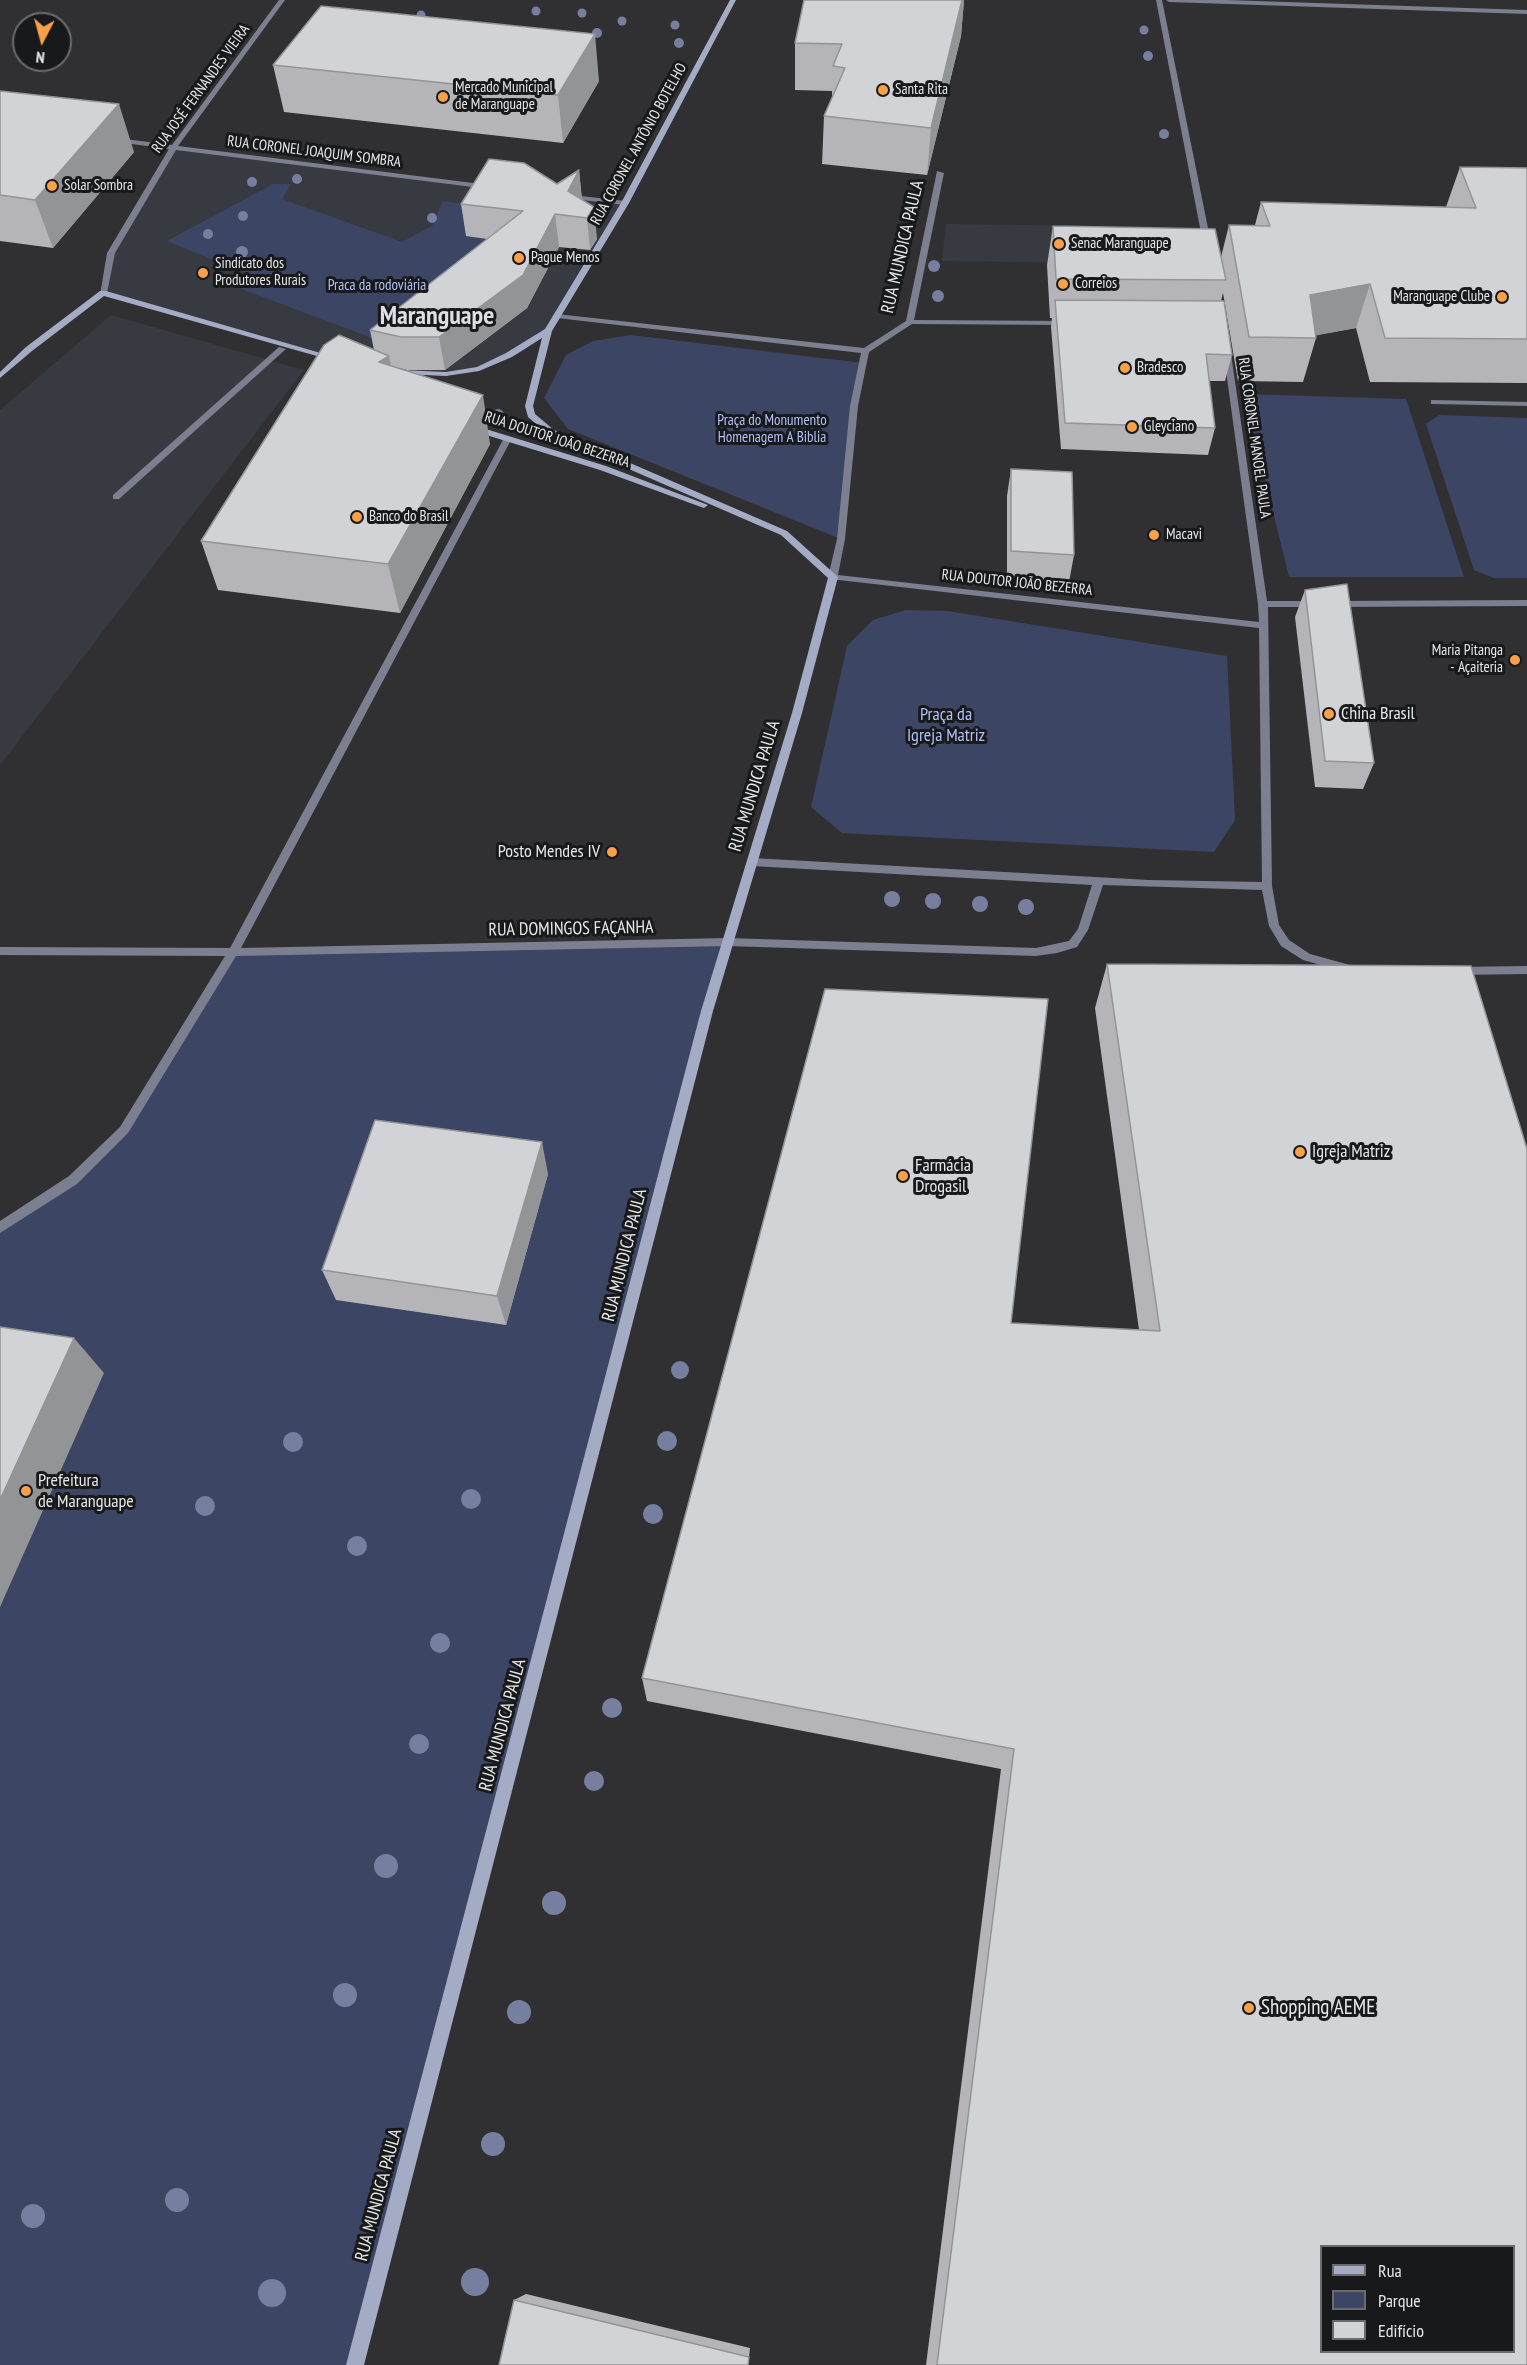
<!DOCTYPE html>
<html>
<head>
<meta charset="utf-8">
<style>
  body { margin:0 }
  #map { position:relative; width:1527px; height:2365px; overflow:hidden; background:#303033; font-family:"PT Sans Narrow",sans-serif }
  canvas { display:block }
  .legend { position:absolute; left:1320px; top:2245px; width:195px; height:108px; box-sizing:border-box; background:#18191a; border:2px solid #6a6b6d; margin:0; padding:8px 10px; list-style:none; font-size:18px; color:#e6e7e9 }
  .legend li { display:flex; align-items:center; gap:12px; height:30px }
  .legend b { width:30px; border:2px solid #6a6b6d }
  .north { position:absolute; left:12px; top:12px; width:60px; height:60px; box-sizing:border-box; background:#18191a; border:2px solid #6a6b6d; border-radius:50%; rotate:186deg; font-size:16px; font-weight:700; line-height:24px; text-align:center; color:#e6e7e9 }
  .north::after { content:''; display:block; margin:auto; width:21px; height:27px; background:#f8a14a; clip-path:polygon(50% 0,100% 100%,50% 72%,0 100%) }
</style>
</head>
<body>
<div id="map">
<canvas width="1527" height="2365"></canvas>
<ul class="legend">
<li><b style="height:8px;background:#a4abc4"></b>Rua</li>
<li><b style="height:16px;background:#3d4564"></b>Parque</li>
<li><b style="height:16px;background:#d2d3d7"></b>Edifício</li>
</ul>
<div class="north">N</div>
</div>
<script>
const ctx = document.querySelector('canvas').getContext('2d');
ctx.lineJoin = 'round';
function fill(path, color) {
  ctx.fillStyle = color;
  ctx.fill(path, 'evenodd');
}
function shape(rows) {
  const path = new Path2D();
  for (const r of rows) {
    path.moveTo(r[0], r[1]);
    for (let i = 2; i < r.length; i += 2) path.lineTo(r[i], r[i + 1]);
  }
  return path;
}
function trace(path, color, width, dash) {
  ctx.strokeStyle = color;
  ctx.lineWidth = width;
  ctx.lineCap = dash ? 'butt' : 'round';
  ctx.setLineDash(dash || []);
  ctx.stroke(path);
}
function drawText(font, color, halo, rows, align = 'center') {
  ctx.font = font + ' "PT Sans Narrow",sans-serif';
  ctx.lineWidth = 6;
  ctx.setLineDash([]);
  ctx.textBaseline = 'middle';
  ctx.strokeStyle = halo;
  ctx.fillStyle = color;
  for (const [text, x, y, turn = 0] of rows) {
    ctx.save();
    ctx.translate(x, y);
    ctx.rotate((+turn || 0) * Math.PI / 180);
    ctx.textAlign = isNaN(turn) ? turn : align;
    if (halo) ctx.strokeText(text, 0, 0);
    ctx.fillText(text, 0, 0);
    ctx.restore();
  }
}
fill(shape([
  [173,148,625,203,548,331,479,369,446,374,407,374,359,364,103,293,111,253],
  [946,224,1172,227,1177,264,942,261],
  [111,315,304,370,0,765,0,410]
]), '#383a42');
fill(shape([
  [273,184,291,184,282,199,402,242,432,226,443,201,484,207,519,311,481,343,425,325,396,347,239,288,255,277,167,241],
  [631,335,863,363,841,539,568,429,544,398,566,355,593,341],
  [1244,394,1406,399,1464,577,1289,577],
  [1439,415,1527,418,1527,578,1494,578,1474,570,1426,424],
  [906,610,948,611,1227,656,1235,820,1214,852,842,833,811,807,847,646,873,620],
  [728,942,355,2365,0,2365,0,1228,73,1180,124,1130,233,952]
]), '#3d4564');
fill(shape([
  [279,347,286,349,119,499,113,499,113,495,279,347]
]), '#7b7f8f');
fill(shape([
  [279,0,285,0,178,146,489,185,493,187,489,189,176,150,115,253,107,293,100,295,107,253,169,149,117,142,113,140,117,138,172,145,279,0],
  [1156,0,1162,0,1211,243,1207,245,1203,243,1156,0],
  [1166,0,1226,0,1527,10,1527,14,1169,2,1166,0],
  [937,171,944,173,914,320,1066,321,1070,323,1066,325,912,324,869,352,858,406,845,539,838,575,1259,622,1258,604,1223,349,1230,347,1267,601,1316,601,1321,604,1316,607,1268,607,1272,886,1279,925,1289,940,1310,954,1350,965,1351,968,1350,971,1346,972,1303,960,1281,946,1269,926,1262,890,1103,885,1088,930,1077,947,1057,953,1036,956,728,946,236,956,128,1133,77,1184,0,1233,0,1221,69,1176,120,1127,225,956,0,955,0,947,230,948,504,438,511,440,241,948,728,938,1036,948,1069,941,1078,929,1092,885,752,866,747,862,752,858,1149,880,1262,882,1259,628,830,579,828,577,837,539,850,406,861,353,557,318,553,316,557,314,864,348,906,321,937,171],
  [563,194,625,201,629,203,625,205,566,198,563,198,563,194],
  [1431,400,1527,402,1527,406,1434,404,1431,404,1431,400],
  [1527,600,1527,606,1333,607,1328,604,1333,601,1527,600],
  [1527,966,1527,974,1456,975,1451,971,1456,967,1527,966]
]), '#7b7f8f');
fill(shape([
  [730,0,736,0,629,203,552,331,533,406,535,414,554,430,787,531,838,577,802,713,713,1011,364,2365,346,2365,701,1011,792,713,828,578,781,535,548,434,528,417,525,406,542,338,512,357,479,371,446,376,401,374,397,372,401,370,446,372,477,367,506,353,545,329,621,203,730,0],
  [100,291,106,291,338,358,331,360,104,296,32,351,0,378,0,372,26,347,100,291],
  [470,426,476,426,606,466,708,505,704,508,701,507,600,470,470,430,470,426]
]), '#a4abc4');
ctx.fillStyle = '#767fa0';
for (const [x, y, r] of [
  [536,11,4.5],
  [582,13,4.5],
  [421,15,4.5],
  [622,21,4.5],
  [675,25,4.5],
  [1144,30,4.5],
  [597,33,5],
  [679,43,5],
  [1148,56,5],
  [1164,134,5],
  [297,179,5],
  [252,182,5],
  [243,216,5],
  [432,218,5],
  [208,234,5],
  [242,252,6],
  [934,266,6],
  [938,296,6],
  [498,415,6],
  [892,899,8],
  [933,901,8],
  [980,904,8],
  [1026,907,8],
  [680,1370,9],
  [667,1441,10],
  [293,1442,10],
  [471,1499,10],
  [205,1506,10],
  [653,1514,10],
  [357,1546,10],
  [440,1643,10],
  [612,1708,10],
  [419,1744,10],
  [594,1781,10],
  [386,1866,12],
  [554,1903,12],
  [345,1995,12],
  [519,2012,12],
  [493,2144,12],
  [177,2200,12],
  [33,2216,12],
  [475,2282,14],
  [272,2293,14]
]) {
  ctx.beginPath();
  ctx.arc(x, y, r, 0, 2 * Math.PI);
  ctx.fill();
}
fill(shape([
  [804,0,964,0,961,36,927,175,822,164,824,116,832,98,832,91,795,90,795,43],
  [273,65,599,81,563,143,284,112],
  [0,91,134,152,53,248,0,241],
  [1460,167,1527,168,1527,383,1370,382,1356,328,1316,335,1316,338,1303,382,1238,381,1223,293,1221,301,1232,355,1225,381,1209,381,1215,428,1208,455,1061,449,1051,327,1052,318,1050,318,1047,265,1053,226,1221,257,1229,225,1255,225,1261,202,1446,207],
  [579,170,582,200,597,239,590,250,559,247,527,308,445,370,407,370,391,366,490,444,400,613,218,590,201,541,374,350,370,330,487,239,466,236,461,204,557,184],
  [1011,469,1074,555,1069,582,1007,578,1007,496],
  [1305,590,1374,763,1363,789,1315,787,1295,617],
  [1107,964,1527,2365,926,2365,1001,1769,647,1701,642,1678,1011,1323,1139,1330,1095,1008],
  [548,1174,506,1325,336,1300,322,1270],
  [526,2294,750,2348,749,2357,514,2300]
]), '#b5b5b9');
fill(shape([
  [962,0,964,0,961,36,927,175,931,128],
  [595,34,599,81,563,143,558,95],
  [119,104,134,152,53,248,35,200],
  [579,170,582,202,568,191],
  [594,207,597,239,590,250,587,218],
  [555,214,559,247,527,308,445,370,439,337],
  [1370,284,1356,328,1303,338,1310,295],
  [389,356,399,405,379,362],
  [483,395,490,444,400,613,388,564],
  [542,1142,548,1174,506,1325,497,1296],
  [74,1338,104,1373,0,1607,0,1500]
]), '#939496');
const building = shape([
  [804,0,962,0,931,128,824,116,845,68,833,66,842,44,795,43,804,0],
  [321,6,595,34,558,95,273,65,321,6],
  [0,91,119,104,35,200,0,195,0,91],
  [489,159,524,163,557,184,579,170,568,191,594,207,587,218,555,214,523,275,439,337,401,337,370,330,523,211,461,204,489,159],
  [1460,167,1527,168,1527,339,1385,338,1370,284,1310,295,1316,338,1249,337,1229,225,1270,226,1261,202,1476,208,1460,167],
  [1053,226,1215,229,1226,280,1056,279,1053,226],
  [1055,300,1224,301,1232,355,1206,354,1215,428,1065,423,1055,300],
  [339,335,389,356,379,362,483,395,388,564,201,541,324,345,339,335],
  [1011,469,1072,472,1074,555,1011,551,1011,469],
  [1347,584,1374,763,1325,761,1305,590,1347,584],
  [1107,964,1471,966,1527,1149,1527,2365,937,2365,1014,1749,642,1678,825,989,1048,999,1011,1323,1160,1331,1107,964],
  [1322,2247,1514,2247,1514,2352,1322,2352,1322,2247],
  [375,1120,542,1142,497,1296,322,1270,375,1120],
  [0,1327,74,1338,0,1500,0,1327],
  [514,2300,749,2357,748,2365,499,2365,514,2300]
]);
fill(building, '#d2d3d7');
trace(building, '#939496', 1.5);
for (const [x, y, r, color] of [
  [883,90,6,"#f8a14a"],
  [443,97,6,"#f8a14a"],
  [52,186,6,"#f8a14a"],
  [1059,244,6,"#f8a14a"],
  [519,258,6,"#f8a14a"],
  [203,273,6,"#f8a14a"],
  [1063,284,6,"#f8a14a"],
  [1502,297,6,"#f8a14a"],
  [1125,368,6,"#f8a14a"],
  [1132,427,6,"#f8a14a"],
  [357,517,6,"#f8a14a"],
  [1154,535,6,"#f8a14a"],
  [1515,660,6,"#f8a14a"],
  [1329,714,6,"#f8a14a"],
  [612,852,6,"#f8a14a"],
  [1300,1152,6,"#f8a14a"],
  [903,1176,6,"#f8a14a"],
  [26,1491,6,"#f8a14a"],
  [1249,2008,6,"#f8a14a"]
]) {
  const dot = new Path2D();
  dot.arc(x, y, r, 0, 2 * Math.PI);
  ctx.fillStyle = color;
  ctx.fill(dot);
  trace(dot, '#18191a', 2);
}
drawText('15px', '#e6e7e9', '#18191a', [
  ["Mercado Municipal",455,88],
  ["de Maranguape",455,105],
  ["Santa Rita",895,90],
  ["Solar Sombra",64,186],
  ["Senac Maranguape",1071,244],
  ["Pague Menos",531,258],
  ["Sindicato dos",215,264],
  ["Produtores Rurais",215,281],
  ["Correios",1075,284],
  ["Maranguape Clube",1490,297,"right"],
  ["Bradesco",1137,368],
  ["Gleyciano",1144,427],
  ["Banco do Brasil",369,517],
  ["Macavi",1166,535],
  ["Maria Pitanga",1503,651,"right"],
  ["- Açaiteria",1503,668,"right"]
], 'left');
drawText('15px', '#e6e7e9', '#18191a', [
  ["RUA JOSÉ FERNANDES VIEIRA",201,89,-54],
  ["RUA CORONEL ANTÔNIO BOTELHO",639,144,-61],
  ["RUA CORONEL JOAQUIM SOMBRA",314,152,7],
  ["RUA CORONEL MANOEL PAULA",1254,438,82],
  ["RUA DOUTOR JOÃO BEZERRA",557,440,18],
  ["RUA DOUTOR JOÃO BEZERRA",1017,583,6]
]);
drawText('15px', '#b0c0fa', '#18191a', [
  ["Praca da rodoviária",377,286],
  ["Praça do Monumento",772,421],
  ["Homenagem A Biblia",772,438]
]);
drawText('18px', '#e6e7e9', '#18191a', [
  ["RUA MUNDICA PAULA",903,247,-77],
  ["RUA MUNDICA PAULA",755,786,-73],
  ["RUA DOMINGOS FAÇANHA",571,929,-1],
  ["RUA MUNDICA PAULA",625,1255,-76],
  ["RUA MUNDICA PAULA",503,1725,-75],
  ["RUA MUNDICA PAULA",379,2195,-75]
]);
drawText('18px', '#e6e7e9', '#18191a', [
  ["China Brasil",1341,714],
  ["Posto Mendes IV",600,852,"right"],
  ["Igreja Matriz",1312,1152],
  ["Farmácia",915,1166],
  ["Drogasil",915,1187],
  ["Prefeitura",38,1481],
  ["de Maranguape",38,1502]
], 'left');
drawText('18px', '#b0c0fa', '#18191a', [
  ["Praça da",946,715],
  ["Igreja Matriz",946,736]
]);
drawText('21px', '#e6e7e9', '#18191a', [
  ["Shopping AEME",1261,2008]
], 'left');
drawText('bold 26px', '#dddfe2', '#18191a', [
  ["Maranguape",437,317]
]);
</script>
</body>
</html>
